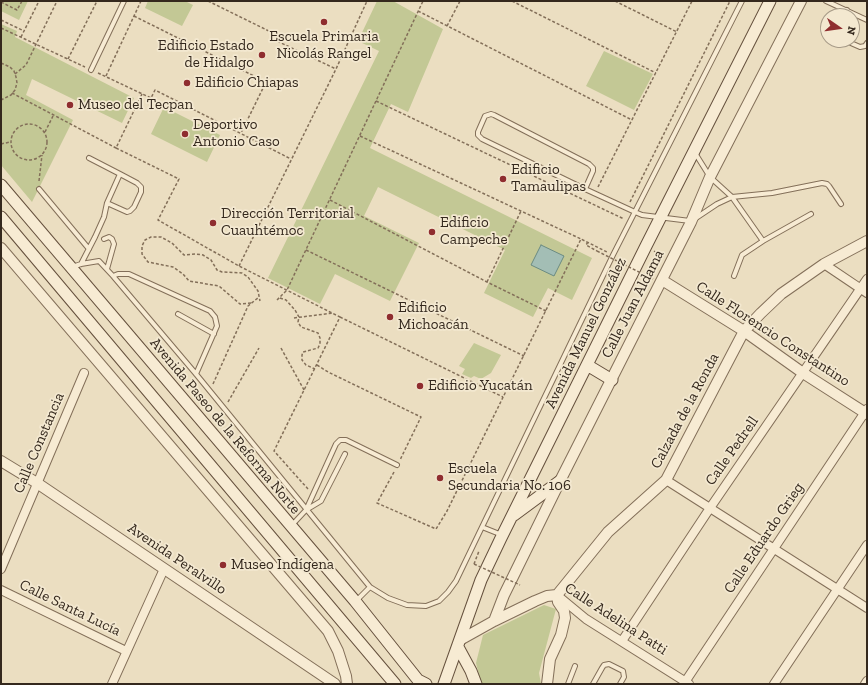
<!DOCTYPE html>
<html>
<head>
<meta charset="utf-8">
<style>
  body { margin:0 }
  #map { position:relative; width:868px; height:685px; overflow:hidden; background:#ebdec1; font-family:"Zilla Slab",serif }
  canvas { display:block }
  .frame { position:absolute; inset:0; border:2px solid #34281d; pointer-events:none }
  .north { position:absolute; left:820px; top:8px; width:40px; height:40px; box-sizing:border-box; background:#f3e8d0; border:1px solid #a79b88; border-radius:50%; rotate:103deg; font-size:11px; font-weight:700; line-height:16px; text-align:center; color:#34281d }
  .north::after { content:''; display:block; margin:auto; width:14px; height:18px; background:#8f2d2f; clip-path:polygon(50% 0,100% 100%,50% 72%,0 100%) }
</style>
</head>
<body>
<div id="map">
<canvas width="868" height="685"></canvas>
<div class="frame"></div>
<div class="north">N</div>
</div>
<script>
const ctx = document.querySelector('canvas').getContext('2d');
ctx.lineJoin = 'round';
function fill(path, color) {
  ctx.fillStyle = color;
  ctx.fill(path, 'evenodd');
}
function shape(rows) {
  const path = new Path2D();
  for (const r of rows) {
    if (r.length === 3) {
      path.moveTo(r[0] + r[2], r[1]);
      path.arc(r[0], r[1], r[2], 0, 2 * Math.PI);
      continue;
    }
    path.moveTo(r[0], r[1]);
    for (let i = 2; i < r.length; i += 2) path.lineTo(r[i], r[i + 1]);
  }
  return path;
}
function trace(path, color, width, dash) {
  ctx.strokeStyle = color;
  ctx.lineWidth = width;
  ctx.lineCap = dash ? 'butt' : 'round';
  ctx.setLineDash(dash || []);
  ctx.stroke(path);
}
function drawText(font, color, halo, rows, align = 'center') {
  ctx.font = font + ' "Zilla Slab",serif';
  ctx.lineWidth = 3.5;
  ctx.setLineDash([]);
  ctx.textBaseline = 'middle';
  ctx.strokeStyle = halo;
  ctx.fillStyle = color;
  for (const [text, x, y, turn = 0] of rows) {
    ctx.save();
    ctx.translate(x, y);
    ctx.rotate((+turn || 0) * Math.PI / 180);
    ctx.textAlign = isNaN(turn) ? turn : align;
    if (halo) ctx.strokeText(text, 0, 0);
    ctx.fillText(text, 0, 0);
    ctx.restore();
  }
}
fill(shape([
  [1,1,28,1,19,20,1,11],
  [148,1,185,1,193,5,182,26,145,8],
  [377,1,393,1,443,29,408,112,391,104,370,148,592,258,572,300,548,288,533,317,484,293,505,250,378,187,364,216,419,243,390,301,335,274,320,304,268,278,379,51,358,41],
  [1,24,17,31,15,37,134,98,122,123,32,79,26,95,73,120,32,202,1,165],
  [604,51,653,74,634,110,586,86],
  [164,107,220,135,207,162,151,134],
  [474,343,501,355,491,373,481,379,474,376,471,378,462,374,465,369,459,366],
  [544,605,556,609,539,673,541,684,481,684,476,663,483,635]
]), '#c3c895');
const water = shape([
  [541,245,564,256,554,276,531,265,541,245]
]);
fill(water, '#a3beb5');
trace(water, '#6b8b82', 1);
const service = shape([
  [826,1,867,20],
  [844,16,847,10],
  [844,40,860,47,865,46,867,43],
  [91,70,124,1],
  [695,153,710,177,732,197,763,241,811,214],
  [39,189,89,249],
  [585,189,593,171,593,168,589,164,494,115,491,114,485,116,478,132,478,135,482,139,585,189,635,212,642,215,690,221],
  [107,203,127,212,130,211,134,207,141,192,141,187,137,183,120,174],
  [696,218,717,204,732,197,772,193,822,183,827,184,829,186,841,204],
  [104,239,109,237,112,239,114,244,107,269],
  [81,264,95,237,104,217,107,203,120,174,89,158],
  [72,267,81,264,99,261,113,276,196,374,370,587,388,598,407,605,426,606,439,601,448,592,456,581,613,255,742,1],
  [113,276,118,274,129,274,210,311,215,317,217,326,196,374],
  [734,276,742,255,763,241],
  [178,314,214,334],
  [345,454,321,501,306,510,336,444,340,440,346,440,397,465],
  [292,525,306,510],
  [482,527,502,535],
  [356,601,370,587],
  [568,684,575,666],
  [593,684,602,668,604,665,609,664,623,671,624,677,620,684]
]);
const minor = shape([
  [824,264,867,293],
  [666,480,867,608],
  [1,569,84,373],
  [1,590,126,651],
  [557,595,586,619,689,684],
  [622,641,710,508,867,279],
  [685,682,867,409],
  [112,684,164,569],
  [774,684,867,545],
  [865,684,867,681]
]);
const tertiary = shape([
  [1,248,328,631,338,651,346,676,347,684],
  [662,280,744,331,803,373,867,414],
  [1,461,37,483,335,684],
  [557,595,608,532,666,480,744,331,761,313,781,294,824,264,867,241],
  [494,621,504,595,560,481,691,222,710,177,801,1],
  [460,640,494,621,535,601,547,596,557,595],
  [547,684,550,659,561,635,565,618,564,611,558,602,557,595]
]);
const secondary = shape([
  [1,185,355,601,418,680,426,684],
  [1,217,395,684],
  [587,365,612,380],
  [514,515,560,481],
  [458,647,471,671,476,684],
  [444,684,481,580,501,538,646,246,770,1]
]);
trace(service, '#836f59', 6);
trace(minor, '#836f59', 10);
trace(tertiary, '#836f59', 12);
trace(secondary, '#65503d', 13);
trace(shape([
  [208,1,279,36,277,41,336,69],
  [512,1,656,73],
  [615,1,677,32],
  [1,2,17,10,22,1],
  [418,11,632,120],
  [134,16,266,82,241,133],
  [1,20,24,31],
  [447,26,460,1],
  [1,28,85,67],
  [21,37,39,1],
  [68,59,97,1],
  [1,63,10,67,14,71,16,77,17,83,15,90,11,95,1,100],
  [98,73,151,98,155,90,291,159],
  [15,74,26,65,57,1],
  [106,76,141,1],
  [12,93,116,148],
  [142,94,116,148,179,179,158,220,239,266,340,317,274,451,308,489],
  [376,101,624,219],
  [29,142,18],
  [45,132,53,116],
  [360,136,581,239],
  [1,144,10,142],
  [39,181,42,155],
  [598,187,692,1],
  [330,200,487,282,546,311],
  [630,202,730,1],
  [588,242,586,245,597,251],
  [306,250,524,356],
  [654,251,663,257],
  [239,266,336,69,367,1],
  [487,282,521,211],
  [280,298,286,300,295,310,299,317,298,322,301,327,318,333,320,338,320,344,318,348,303,352,302,355,302,360,306,365,315,369],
  [277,300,287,290,423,1],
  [251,303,240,304,219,286,189,281,183,274,173,267,148,262,142,254,142,246,145,240,151,237,161,237,172,243,184,255,196,254,203,255,211,260,217,270,222,272,242,273,248,277,258,291,260,301],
  [340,317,503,397],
  [294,318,333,313],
  [281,348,304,390],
  [317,365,328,372,421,417,400,460],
  [213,384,248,306,259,297],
  [228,402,259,348],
  [394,472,377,503,436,529,447,511,581,239,607,252],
  [474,564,479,551]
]), '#836f59', 1.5, [3, 2]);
trace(service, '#f7ebd3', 4);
trace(minor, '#f7ebd3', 8);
trace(tertiary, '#f7ebd3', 10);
trace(secondary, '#f7ebd3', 11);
trace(shape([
  [597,251,653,279],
  [474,564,520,585]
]), '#836f59', 1.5, [3, 2]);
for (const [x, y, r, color] of [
  [324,22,4,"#8f2d2f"],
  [262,55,4,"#8f2d2f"],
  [187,83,4,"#8f2d2f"],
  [70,105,4,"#8f2d2f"],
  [185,134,4,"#8f2d2f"],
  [503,179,4,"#8f2d2f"],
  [213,223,4,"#8f2d2f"],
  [432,232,4,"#8f2d2f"],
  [390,317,4,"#8f2d2f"],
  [420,386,4,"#8f2d2f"],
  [440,478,4,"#8f2d2f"],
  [223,565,4,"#8f2d2f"]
]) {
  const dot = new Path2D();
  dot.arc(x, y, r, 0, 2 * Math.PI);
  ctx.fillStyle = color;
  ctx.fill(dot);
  trace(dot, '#f3e8d0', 1.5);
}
drawText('15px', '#34281d', '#f3e8d0', [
  ["Escuela Primaria",324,37,"center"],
  ["Nicolás Rangel",324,54,"center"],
  ["Edificio Estado",254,46,"right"],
  ["de Hidalgo",254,63,"right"],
  ["Edificio Chiapas",195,83],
  ["Museo del Tecpan",78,105],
  ["Deportivo",193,125],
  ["Antonio Caso",193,142],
  ["Edificio",511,170],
  ["Tamaulipas",511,187],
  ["Dirección Territorial",221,214],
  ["Cuauhtémoc",221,231],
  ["Edificio",440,223],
  ["Campeche",440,240],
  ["Edificio",398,308],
  ["Michoacán",398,325],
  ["Edificio Yucatán",428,386],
  ["Escuela",448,469],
  ["Secundaria No. 106",448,486],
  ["Museo Indígena",231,565]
], 'left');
drawText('15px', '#34281d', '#f3e8d0', [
  ["Calle Juan Aldama",633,304,-63],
  ["Avenida Manuel González",586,333,-64],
  ["Calle Florencio Constantino",773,334,33],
  ["Calzada de la Ronda",685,411,-62],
  ["Avenida Paseo de la Reforma Norte",225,426,50],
  ["Calle Constancia",39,443,-67],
  ["Calle Pedrell",732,451,-55],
  ["Calle Eduardo Grieg",764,538,-56],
  ["Avenida Peralvillo",177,559,34],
  ["Calle Santa Lucía",70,608,26],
  ["Calle Adelina Patti",616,619,33]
]);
</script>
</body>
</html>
